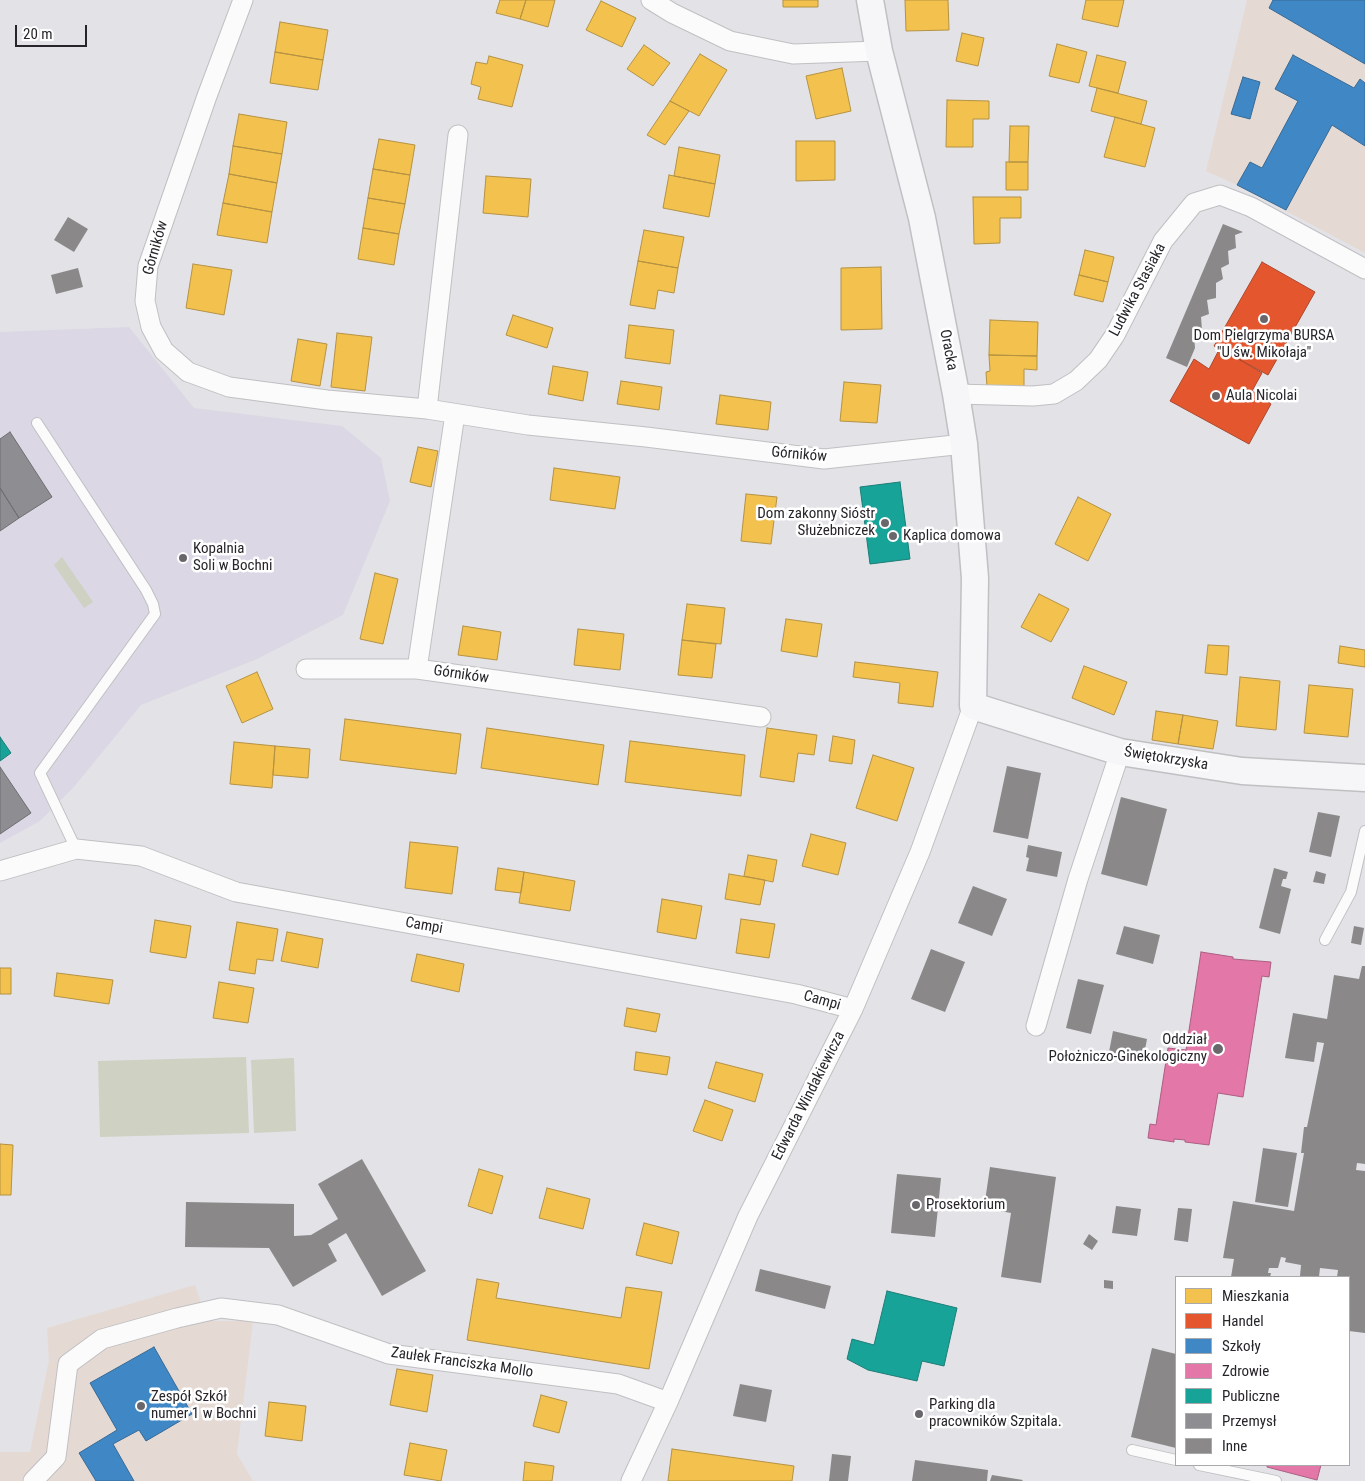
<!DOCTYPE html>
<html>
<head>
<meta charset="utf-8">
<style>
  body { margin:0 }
  #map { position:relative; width:1365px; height:1481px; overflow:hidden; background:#e3e2e7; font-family:"Roboto Condensed",sans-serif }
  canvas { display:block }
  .legend { position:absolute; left:1175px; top:1276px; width:175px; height:190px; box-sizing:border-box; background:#fff; border:1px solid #a9a8aa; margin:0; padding:6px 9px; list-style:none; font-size:15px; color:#27252a }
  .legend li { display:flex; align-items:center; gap:10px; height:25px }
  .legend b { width:25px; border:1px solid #a9a8aa }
  .scale { position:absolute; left:15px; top:25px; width:72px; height:22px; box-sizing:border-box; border:2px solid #27252a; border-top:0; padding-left:6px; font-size:15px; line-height:18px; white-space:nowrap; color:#27252a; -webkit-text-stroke:4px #fff; paint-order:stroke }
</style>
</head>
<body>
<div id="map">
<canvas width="1365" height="1481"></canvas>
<ul class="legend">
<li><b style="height:14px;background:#f2c14e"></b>Mieszkania</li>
<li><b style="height:14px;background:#e4572e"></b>Handel</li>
<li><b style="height:14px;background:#3f88c5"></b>Szkoły</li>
<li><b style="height:14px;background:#e377a8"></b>Zdrowie</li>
<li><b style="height:14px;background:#17a398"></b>Publiczne</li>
<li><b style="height:14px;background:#8d8d92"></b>Przemysł</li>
<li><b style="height:14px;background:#8a8889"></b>Inne</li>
</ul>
<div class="scale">20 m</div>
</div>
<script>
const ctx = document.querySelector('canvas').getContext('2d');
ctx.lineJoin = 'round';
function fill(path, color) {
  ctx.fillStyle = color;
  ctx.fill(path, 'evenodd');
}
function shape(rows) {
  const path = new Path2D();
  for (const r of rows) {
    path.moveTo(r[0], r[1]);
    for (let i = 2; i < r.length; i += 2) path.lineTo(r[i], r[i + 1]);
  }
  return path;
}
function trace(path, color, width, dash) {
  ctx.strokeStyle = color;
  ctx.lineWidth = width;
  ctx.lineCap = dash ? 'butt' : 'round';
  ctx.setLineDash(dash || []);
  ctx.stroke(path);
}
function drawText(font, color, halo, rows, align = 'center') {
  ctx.font = font + ' "Roboto Condensed",sans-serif';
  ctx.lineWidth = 5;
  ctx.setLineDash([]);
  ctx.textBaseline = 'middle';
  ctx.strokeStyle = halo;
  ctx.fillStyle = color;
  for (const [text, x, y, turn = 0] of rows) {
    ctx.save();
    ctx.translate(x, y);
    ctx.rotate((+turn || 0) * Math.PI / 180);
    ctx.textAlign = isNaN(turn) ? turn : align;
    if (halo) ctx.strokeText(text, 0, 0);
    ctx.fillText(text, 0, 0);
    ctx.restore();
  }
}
fill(shape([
  [129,327,194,408,342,426,381,458,390,501,343,615,257,659,141,705,73,788,40,821,0,843,0,332]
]), '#dbd7e4');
fill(shape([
  [1247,0,1365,0,1365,253,1237,185,1206,171],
  [195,1285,207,1321,253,1321,237,1454,253,1481,0,1481,0,1452,30,1452,49,1360,47,1328]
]), '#e5dad3');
fill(shape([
  [62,557,93,602,84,608,54,565],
  [246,1057,249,1133,100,1137,98,1061],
  [294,1058,296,1131,254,1133,251,1060]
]), '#cfd1c2');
const homes = shape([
  [500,0,526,0,520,19,496,13,500,0],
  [526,0,555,0,548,27,520,19,526,0],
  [783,0,818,0,818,7,783,7,783,0],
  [905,0,948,0,949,30,906,31,905,0],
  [1086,0,1124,0,1118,27,1082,19,1086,0],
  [601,1,636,18,622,47,586,30,601,1],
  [280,22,328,30,323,60,275,52,280,22],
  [962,33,984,38,978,66,956,61,962,33],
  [1057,44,1087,52,1079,83,1049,76,1057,44],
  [644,45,670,63,653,86,627,69,644,45],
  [275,52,323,60,318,90,270,83,275,52],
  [700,54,727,70,699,116,670,101,700,54],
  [1097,55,1126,62,1118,93,1089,86,1097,55],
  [489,56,523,65,512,107,478,99,481,87,471,84,476,62,487,64,489,56],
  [842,68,851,111,816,119,806,76,842,68],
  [1097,88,1147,101,1141,124,1091,111,1097,88],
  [947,100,989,101,989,119,973,119,973,147,946,147,947,100],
  [670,101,689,111,665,145,647,135,670,101],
  [239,114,287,122,282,154,233,146,239,114],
  [1115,117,1155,128,1145,167,1104,157,1115,117],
  [1010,126,1029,126,1028,162,1009,162,1010,126],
  [379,139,415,145,410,175,373,169,379,139],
  [796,141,835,141,835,180,796,181,796,141],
  [233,146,282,154,277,183,229,174,233,146],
  [679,147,720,155,715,184,674,176,679,147],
  [1006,162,1028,162,1028,190,1006,190,1006,162],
  [373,169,410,175,405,204,368,198,373,169],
  [229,174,277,183,272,212,223,203,229,174],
  [669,175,715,184,709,217,663,208,669,175],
  [486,176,531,179,528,217,483,213,486,176],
  [973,197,1021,197,1021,218,1000,218,1000,243,974,244,973,197],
  [368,198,405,204,399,234,363,228,368,198],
  [223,203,272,212,267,243,217,235,223,203],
  [363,228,399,234,394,265,358,259,363,228],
  [644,230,684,237,678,268,638,261,644,230],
  [1085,250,1114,257,1108,282,1079,275,1085,250],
  [638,261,678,268,674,293,658,290,655,309,630,305,638,261],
  [193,264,232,270,224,315,186,308,193,264],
  [881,267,882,329,841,330,841,268,881,267],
  [1079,275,1108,282,1103,302,1074,295,1079,275],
  [513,315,553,328,547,348,506,335,513,315],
  [990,320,1038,322,1037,356,989,355,990,320],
  [629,325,674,330,670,364,625,358,629,325],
  [337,333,372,337,365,391,331,387,337,333],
  [298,339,327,344,320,386,291,381,298,339],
  [989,355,1037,356,1037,370,1024,369,1024,389,987,387,986,372,990,371,989,355],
  [553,366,588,372,583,401,548,394,553,366],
  [621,381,662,387,659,410,617,404,621,381],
  [844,382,881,385,877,423,840,421,844,382],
  [720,395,771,402,768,430,716,424,720,395],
  [418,447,438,451,431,487,410,482,418,447],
  [554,468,620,477,615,509,550,500,554,468],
  [746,494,777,497,771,544,741,541,746,494],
  [1078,497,1111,514,1088,561,1055,544,1078,497],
  [375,573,398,579,383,644,360,639,375,573],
  [1039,594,1069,609,1051,642,1021,627,1039,594],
  [687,604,725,608,721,644,682,640,687,604],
  [786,619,822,624,817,657,781,651,786,619],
  [463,626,501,632,497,660,458,655,463,626],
  [578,629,624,634,620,670,574,665,578,629],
  [682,640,716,644,712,678,678,675,682,640],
  [1208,645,1229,646,1227,675,1205,673,1208,645],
  [1340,646,1365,650,1365,667,1338,663,1340,646],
  [855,662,938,672,933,707,898,703,900,683,853,677,855,662],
  [1084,666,1127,682,1114,715,1072,698,1084,666],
  [257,672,273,709,242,723,226,686,257,672],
  [1240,677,1280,681,1276,730,1236,726,1240,677],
  [1309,685,1353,689,1348,737,1304,733,1309,685],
  [1156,711,1183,715,1178,744,1152,740,1156,711],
  [1183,715,1218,721,1213,749,1178,744,1183,715],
  [345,719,461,734,456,774,340,760,345,719],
  [487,728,604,745,598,785,481,768,487,728],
  [767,728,817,735,814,755,798,753,794,782,760,777,767,728],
  [833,736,855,740,852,764,829,761,833,736],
  [630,741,745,755,741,796,625,782,630,741],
  [234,742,275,746,272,788,230,784,234,742],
  [275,746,310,749,308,778,273,775,275,746],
  [873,755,914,768,897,821,856,808,873,755],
  [811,834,846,843,838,875,802,866,811,834],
  [410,842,458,847,452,894,405,888,410,842],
  [748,855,777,860,773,882,744,876,748,855],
  [498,868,524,872,521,893,495,890,498,868],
  [524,872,575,881,570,911,519,903,524,872],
  [729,874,765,880,760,905,725,899,729,874],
  [662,899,702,906,696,939,657,932,662,899],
  [741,919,775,924,769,958,736,953,741,919],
  [155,920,191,926,186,958,150,952,155,920],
  [237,922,278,929,273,961,257,959,255,974,229,970,237,922],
  [287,932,323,939,318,968,281,961,287,932],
  [417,954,464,964,459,992,411,981,417,954],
  [0,968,11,968,11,994,0,994,0,968],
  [57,973,113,980,109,1004,54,996,57,973],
  [219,982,254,988,248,1023,213,1018,219,982],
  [627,1008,660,1014,656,1032,624,1026,627,1008],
  [636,1052,670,1057,667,1075,634,1070,636,1052],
  [716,1062,763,1074,755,1102,708,1088,716,1062],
  [705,1100,733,1110,722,1141,693,1131,705,1100],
  [0,1144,13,1145,11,1195,0,1195,0,1144],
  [479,1169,503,1176,492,1214,468,1206,479,1169],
  [547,1188,590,1199,583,1229,539,1218,547,1188],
  [644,1223,679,1232,672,1264,636,1255,644,1223],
  [477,1279,499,1283,496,1298,621,1318,626,1287,662,1292,649,1369,467,1340,477,1279],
  [397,1369,433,1375,427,1412,390,1405,397,1369],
  [541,1395,567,1402,559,1433,533,1426,541,1395],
  [269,1402,306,1406,302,1441,265,1436,269,1402],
  [410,1443,447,1450,441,1481,404,1475,410,1443],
  [672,1449,794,1466,792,1481,668,1481,672,1449],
  [525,1462,554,1466,552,1481,523,1481,525,1462]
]);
fill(homes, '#f2c14e');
trace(homes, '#b59243', 1);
const shops = shape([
  [1262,262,1315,292,1268,375,1214,346,1262,262],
  [1220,348,1262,373,1252,391,1271,404,1249,444,1170,401,1194,359,1209,369,1220,348]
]);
fill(shops, '#e4572e');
trace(shops, '#ab482d', 1);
const schools = shape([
  [1273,0,1365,0,1365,64,1269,8,1273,0],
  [1293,55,1354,88,1360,79,1365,83,1365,146,1332,125,1286,210,1237,185,1250,162,1262,168,1298,101,1275,89,1293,55],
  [1243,77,1260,82,1250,119,1231,114,1243,77],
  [154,1347,192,1414,146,1441,139,1430,113,1444,134,1481,96,1481,79,1453,117,1430,90,1383,154,1347]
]);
fill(schools, '#3f88c5');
trace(schools, '#386a96', 1);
const health = shape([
  [1201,952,1233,957,1233,959,1271,962,1269,977,1262,976,1243,1097,1218,1093,1209,1145,1185,1142,1185,1140,1174,1139,1174,1142,1148,1138,1150,1124,1156,1125,1168,1048,1186,1050,1201,952],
  [1267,1465,1321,1465,1317,1480,1267,1467,1267,1465]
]);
fill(health, '#e377a8');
trace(health, '#ab5e82', 1);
const public = shape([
  [900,482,910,559,870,564,860,487,900,482],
  [0,737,11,753,0,761,0,737],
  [887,1291,957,1308,944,1366,922,1361,917,1381,868,1370,847,1359,852,1339,874,1345,887,1291]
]);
fill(public, '#17a398');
trace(public, '#1c7d77', 1);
const industry = shape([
  [10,432,52,497,19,518,0,488,0,439,10,432],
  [0,488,19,518,0,531,0,488],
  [0,767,31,813,0,834,0,767]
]);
fill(industry, '#8d8d92');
trace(industry, '#6e6e73', 1);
fill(shape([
  [68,217,88,229,74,252,54,240],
  [1223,224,1243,232,1235,235,1236,248,1228,251,1229,264,1221,268,1223,279,1216,283,1216,298,1207,300,1209,314,1201,317,1202,330,1194,334,1195,348,1187,367,1166,358],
  [78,268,83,287,56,294,51,275],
  [1007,766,1041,773,1028,839,993,832],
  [1121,797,1167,809,1147,886,1101,874],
  [1318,812,1340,816,1331,857,1309,852],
  [1028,845,1062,852,1057,877,1026,871,1029,858,1026,857],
  [1274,868,1288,872,1286,879,1283,879,1281,886,1291,889,1280,934,1259,928],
  [1316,871,1326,874,1324,884,1313,882],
  [973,886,1007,899,992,936,958,923],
  [1124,926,1160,935,1153,964,1116,954],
  [1354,926,1364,928,1361,945,1351,943],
  [931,949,965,962,945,1012,911,999],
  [1362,966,1365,966,1365,1164,1357,1163,1356,1170,1365,1171,1365,1333,1349,1331,1349,1277,1337,1277,1338,1270,1320,1268,1319,1277,1300,1276,1301,1265,1285,1262,1286,1258,1281,1257,1278,1268,1269,1268,1268,1273,1271,1273,1270,1277,1231,1277,1234,1259,1223,1258,1233,1201,1294,1211,1304,1153,1301,1153,1304,1127,1307,1127,1324,1043,1317,1042,1314,1062,1285,1058,1293,1013,1327,1019,1334,975,1359,979],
  [1078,979,1104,985,1091,1034,1066,1028],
  [1113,1031,1147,1039,1143,1060,1109,1052],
  [1263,1148,1297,1153,1288,1207,1255,1202],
  [362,1159,426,1271,382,1296,346,1233,328,1244,337,1261,293,1287,269,1248,185,1247,186,1202,294,1204,294,1236,311,1235,338,1219,318,1184],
  [990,1167,1056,1177,1041,1283,1001,1277,1011,1213,984,1208],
  [897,1174,941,1178,935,1237,891,1233],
  [1116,1206,1141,1209,1137,1236,1112,1233],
  [1178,1208,1192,1209,1188,1242,1174,1240],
  [1089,1234,1098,1241,1092,1250,1083,1244],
  [760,1269,831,1286,825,1309,755,1291],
  [1104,1280,1113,1281,1113,1289,1104,1288],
  [1152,1348,1176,1354,1176,1448,1131,1437],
  [740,1384,772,1390,766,1422,733,1416],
  [832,1454,851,1456,848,1481,829,1481],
  [915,1460,988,1470,987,1481,912,1481],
  [992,1475,1023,1480,1022,1481,990,1481]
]), '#8a8889');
const lane = shape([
  [37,423,146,590,153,604,155,614,40,773,76,849],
  [1325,940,1351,892,1365,831],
  [1132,1450,1176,1460],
  [1199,1465,1276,1481]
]);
const street = shape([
  [243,0,207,96,148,266,145,301,151,327,164,351,188,372,229,387,327,400,427,409,528,425,646,437,824,459,964,444],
  [651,0,672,13,730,41,793,54,879,51],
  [956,394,1033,396,1054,394,1076,381,1098,360,1115,335,1163,241,1194,203,1220,195,1251,207,1365,269],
  [427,409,458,135],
  [455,414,417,669,761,717],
  [306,669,417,669],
  [0,871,76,849,141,856,236,892,796,994,853,1009],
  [1036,1026,1078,879,1120,752],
  [33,1481,56,1457,68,1364,102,1339,177,1318,221,1308,278,1315,389,1354,618,1384,668,1402],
  [631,1481,668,1402,748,1216,853,1009,920,852,973,706]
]);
const secondary = shape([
  [870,0,879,51,922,218,956,394,964,444,975,578,973,706,1120,752,1242,771,1365,778]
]);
trace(lane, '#c0bfc2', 12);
trace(street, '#c0bfc2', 21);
trace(secondary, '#c0bfc2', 29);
trace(lane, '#fbfbfb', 10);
trace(street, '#fbfbfb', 19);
trace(secondary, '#f6f6f8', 26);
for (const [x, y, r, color] of [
  [1264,319,5,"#69676c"],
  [1216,396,5,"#69676c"],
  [885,523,5,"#69676c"],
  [893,536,5,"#69676c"],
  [183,558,5,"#69676c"],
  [1218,1049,6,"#69676c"],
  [916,1205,5,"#69676c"],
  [141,1406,5,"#69676c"],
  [919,1414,5,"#69676c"]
]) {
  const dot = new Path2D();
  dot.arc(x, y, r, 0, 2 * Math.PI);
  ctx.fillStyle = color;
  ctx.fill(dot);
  trace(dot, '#fff', 2);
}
drawText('15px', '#27252a', '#fff', [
  ["Górników",156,248,-74],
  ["Ludwika Stasiaka",1138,290,-62],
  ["Oracka",948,350,79],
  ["Górników",799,455,5],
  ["Górników",461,675,8],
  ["Świętokrzyska",1166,759,9],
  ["Campi",424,926,10],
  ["Campi",822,1001,16],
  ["Edwarda Windakiewicza",809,1096,-63],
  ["Zaułek Franciszka Mollo",462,1363,8]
]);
drawText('15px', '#27252a', '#fff', [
  ["Dom Pielgrzyma BURSA",1264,336,"center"],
  ["\"U św. Mikołaja\"",1264,353,"center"],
  ["Aula Nicolai",1226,396],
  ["Dom zakonny Sióstr",875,514,"right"],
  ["Służebniczek",875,531,"right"],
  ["Kaplica domowa",903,536],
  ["Kopalnia",193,549],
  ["Soli w Bochni",193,566],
  ["Oddział",1207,1040,"right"],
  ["Położniczo-Ginekologiczny",1207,1057,"right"],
  ["Prosektorium",926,1205],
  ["Zespół Szkół",151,1397],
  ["numer 1 w Bochni",151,1414],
  ["Parking dla",929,1405],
  ["pracowników Szpitala.",929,1422]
], 'left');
</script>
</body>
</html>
